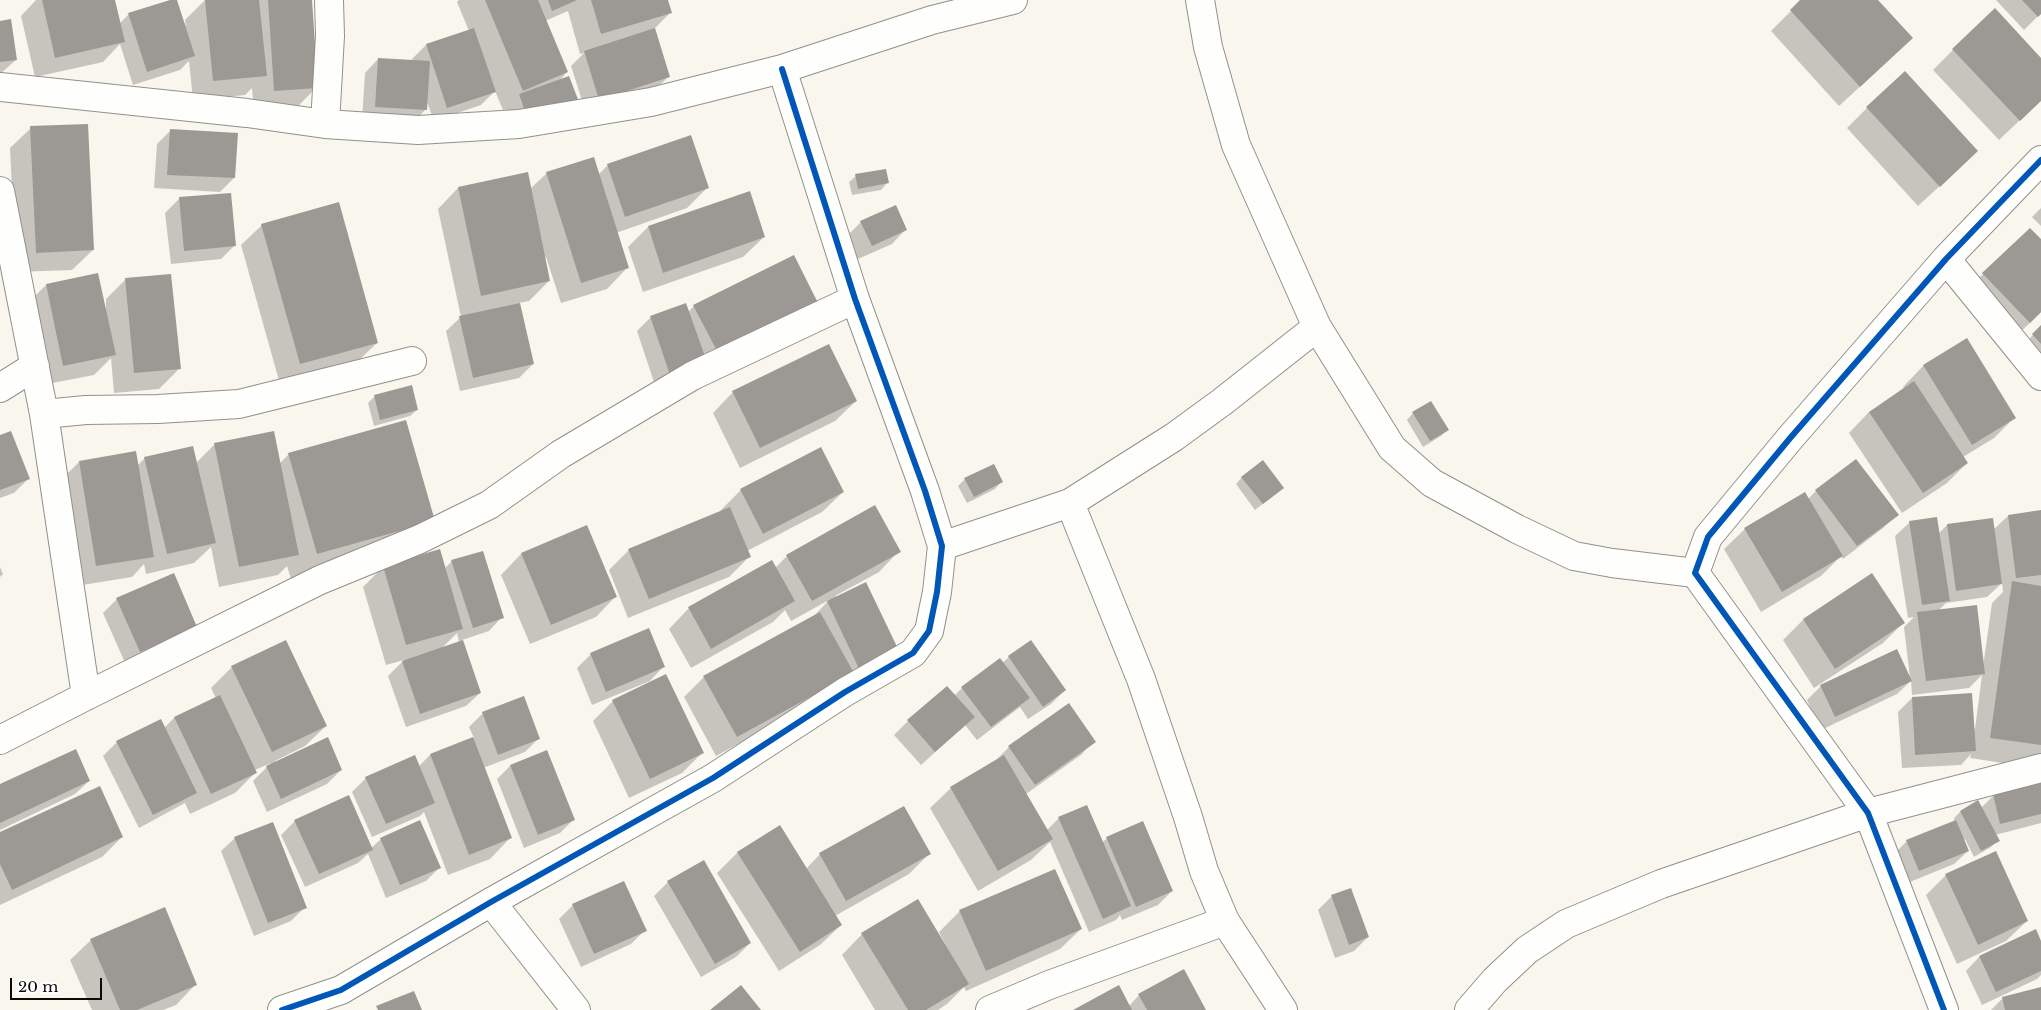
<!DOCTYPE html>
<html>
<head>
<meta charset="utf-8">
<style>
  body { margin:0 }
  #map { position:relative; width:2041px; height:1010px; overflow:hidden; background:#f9f6ed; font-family:"Libre Baskerville",serif }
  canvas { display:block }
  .scale { position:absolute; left:10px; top:978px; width:92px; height:22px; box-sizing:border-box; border:2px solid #0a0a0a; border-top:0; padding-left:6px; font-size:15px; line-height:18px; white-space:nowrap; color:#0a0a0a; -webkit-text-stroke:4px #fff; paint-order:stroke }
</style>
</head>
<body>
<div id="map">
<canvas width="2041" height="1010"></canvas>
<div class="scale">20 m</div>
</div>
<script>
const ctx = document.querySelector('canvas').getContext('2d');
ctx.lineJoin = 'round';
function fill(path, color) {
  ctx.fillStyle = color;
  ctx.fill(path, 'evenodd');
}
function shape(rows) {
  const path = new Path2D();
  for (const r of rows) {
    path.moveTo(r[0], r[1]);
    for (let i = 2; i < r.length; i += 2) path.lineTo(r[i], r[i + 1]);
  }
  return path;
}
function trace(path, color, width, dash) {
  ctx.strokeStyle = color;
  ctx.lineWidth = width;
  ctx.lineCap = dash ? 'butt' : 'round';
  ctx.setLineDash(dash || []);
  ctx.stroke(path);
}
fill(shape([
  [36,0,114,0,119,24,129,14,175,0,186,27,185,20,205,0,311,0,316,88,296,108,254,111,252,88,245,95,193,100,189,61,180,70,133,85,120,44,103,62,35,77,21,16],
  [459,0,667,0,671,12,654,29,669,76,655,90,586,113,571,66,584,53,580,54,568,11,545,21,567,72,514,133,505,109,503,110,495,91,481,105,434,121,426,99,425,110,412,124,362,120,365,73,378,59,413,61,412,59,426,45,469,31,457,2],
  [1802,0,1877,0,1891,58,1839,106,1771,31],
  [1996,0,2041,0,2041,13,2024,30],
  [0,22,16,60,0,74],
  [1953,50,2041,59,2041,100,1999,140,1933,70],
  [1867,108,1956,171,1918,206,1847,128],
  [31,128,93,250,72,270,16,272,10,148],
  [171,130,234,178,220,192,154,188,157,144],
  [608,165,707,188,687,208,616,233,627,268,607,289,561,303,546,257,544,258,549,281,529,301,519,303,533,364,519,378,460,391,446,331,461,317,438,209,458,188,530,189,547,173,598,175],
  [856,176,887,183,881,190,852,195,849,182],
  [179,199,235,245,221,259,171,264,165,213],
  [2041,208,2041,226,2032,217],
  [861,222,905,230,892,244,858,259,847,236],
  [262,225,377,343,356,363,280,384,241,245],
  [648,227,764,237,743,257,643,292,628,247],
  [2041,241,2041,312,2009,343,1963,294,1983,274],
  [126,279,179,369,159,389,114,393,111,358,94,375,42,385,26,305,46,285,106,309,106,299],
  [816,302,656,388,637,331,651,317,688,312,694,306],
  [2041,327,2041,372,2019,349],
  [1967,340,2014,418,1994,438,1963,457,1967,463,1947,483,1902,513,1849,433,1869,412,1905,389,1903,387,1923,366],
  [733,392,856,401,835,421,740,468,713,413],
  [375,396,417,410,410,416,374,426,368,403],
  [1413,413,1447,430,1441,436,1423,447,1407,420],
  [0,436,28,479,14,493,0,498],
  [215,444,280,463,289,454,434,520,291,579,287,566,278,575,219,587,211,547,194,563,146,574,144,564,132,577,76,586,59,482,79,462,137,466,145,458,196,463],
  [1242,477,1283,488,1255,510,1236,484],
  [965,479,1001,482,995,489,967,503,958,486],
  [741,490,843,492,822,512,747,551,749,557,729,577,628,618,609,570,629,550,721,512,720,511],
  [1816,491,1897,515,1883,528,1843,559,1841,556,1821,576,1761,612,1724,549,1745,529,1808,499],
  [2041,511,2041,755,2029,767,1970,758,1971,754,1961,765,1902,768,1898,712,1912,698,1975,729,1982,675,1969,688,1912,695,1911,681,1897,694,1821,730,1807,700,1821,686,1910,678,1904,627,1914,617,1908,618,1895,536,1909,523,1938,534,1947,525,1992,519,1993,530,2008,516],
  [2002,583,2003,592,1992,603,1983,667,1938,611,1946,603,1987,597],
  [587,527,616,596,596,617,530,644,501,575,521,554],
  [899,551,879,572,835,596,899,653,832,693,716,756,684,697,704,677,814,616,829,600,791,621,785,610,773,622,691,668,669,629,689,608,775,568,787,556],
  [452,561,502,617,489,631,462,640,480,693,466,706,406,727,388,676,404,660,386,665,363,587,383,567,444,569],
  [457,633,459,642,442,648],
  [0,567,3,574,0,577],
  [117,599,196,627,126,665,103,613],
  [1804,619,1903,623,1883,643,1814,688,1783,640],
  [591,654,663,667,650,681,592,705,577,668],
  [1009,657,1065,690,1051,704,1028,719,1020,707,977,740,965,725,921,765,894,735,908,721,954,696,962,688,1002,663],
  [232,667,326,726,305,746,275,761,276,763,341,770,327,784,267,812,253,781,271,763,255,770,256,772,235,793,190,814,185,803,139,828,103,756,117,742,164,728,174,718,216,698,211,688],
  [613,701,702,753,682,773,629,798,593,721],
  [1068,705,1094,741,1081,755,1026,794,1047,830,1059,818,1102,843,1107,838,1172,891,1158,905,1122,920,1120,915,1116,920,1089,932,1050,842,1031,860,978,891,930,808,951,788,995,761,1009,747],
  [483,713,538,739,525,752,483,768,510,838,490,859,448,875,424,812,420,816,372,837,352,792,366,778,418,767,430,755,474,738,469,727],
  [510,766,573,820,560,833,524,848,497,779],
  [89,781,75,794,0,830,0,786],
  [2041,784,2041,823,1995,835,1998,840,1991,847,1974,857,1965,839,1963,840,1968,851,1954,864,1905,884,1893,855,1907,841,1955,822,1954,818,1960,812,1977,802,1981,808,1994,795],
  [295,821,371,848,381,839,439,868,426,881,386,898,368,854,358,863,305,887,281,835],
  [0,834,122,837,102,857,0,905],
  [235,838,305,907,291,921,254,936,221,851],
  [738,852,806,869,820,854,929,854,909,874,835,916,841,925,820,945,779,971,717,873],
  [1946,875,2027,921,2006,941,1957,964,1926,895],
  [668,882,750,943,736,957,701,977,654,896],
  [1332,896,1368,937,1354,951,1335,958,1318,910],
  [573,905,645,930,631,944,581,967,559,919],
  [960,911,1081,929,1060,949,966,991,964,987,947,1004,938,1010,875,1010,842,955,862,934,945,944,939,932],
  [2035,931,2041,944,2041,975,2037,979,1982,1005,1966,971,1979,957],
  [91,940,196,984,176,1005,163,1010,92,1010,70,960],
  [2041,989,2041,1010,1991,1010,2002,999],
  [1139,995,1205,1010,1076,1010,1129,1006]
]), '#0003');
fill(shape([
  [42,0,115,0,125,42,55,58],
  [170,0,177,0,195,56,147,72,128,13],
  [205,0,259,0,267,76,213,81],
  [268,0,312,0,318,88,274,91],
  [485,0,538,0,568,72,523,91],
  [548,0,577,0,552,11],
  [591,0,668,0,672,13,601,34],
  [1800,0,1878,0,1913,38,1860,87,1790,10],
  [2022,0,2041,0,2041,14,2038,17],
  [1995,8,2041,58,2041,101,2020,121,1952,49],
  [11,19,17,60,0,62,0,21],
  [474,28,496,92,447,108,426,44],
  [655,28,670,77,599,100,584,51],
  [378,58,430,61,427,110,375,107],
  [1905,71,1978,151,1940,187,1866,107],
  [569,76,579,102,528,120,519,94],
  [88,124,94,250,36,253,30,126],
  [170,129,238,133,235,178,167,175],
  [691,135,709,188,625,217,607,164],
  [594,157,629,268,581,283,546,172],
  [886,169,889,183,858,189,855,174],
  [528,172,550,281,481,296,458,187],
  [750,191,765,237,663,273,648,226],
  [231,193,236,246,184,251,179,197],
  [339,202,378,343,300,364,261,224],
  [896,205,907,230,872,246,860,221],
  [2030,228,2041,239,2041,312,2030,323,1982,273],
  [794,255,818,303,718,353,693,305],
  [98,273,116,355,63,366,46,284],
  [171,274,181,369,134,373,125,278],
  [520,303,534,364,473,378,459,316],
  [686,303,707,362,670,375,650,316],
  [2041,325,2041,344,2032,334],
  [1967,338,2016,418,1972,445,1923,365],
  [829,344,857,401,760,448,732,391],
  [1914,381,1968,463,1923,493,1869,412],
  [412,385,418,410,380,420,374,395],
  [1431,401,1449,430,1430,441,1412,412],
  [406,420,435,521,317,554,288,453],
  [11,431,30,479,0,490,0,435],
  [274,431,299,555,239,567,214,443],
  [193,446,216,543,167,554,144,457],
  [821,447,844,492,763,534,740,489],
  [136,451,154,557,96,566,79,461],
  [1856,459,1899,515,1857,546,1815,490],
  [1263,460,1284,488,1263,504,1241,477],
  [994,464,1003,482,974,497,964,478],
  [1805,492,1843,556,1782,592,1744,528],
  [875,505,901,552,812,601,786,555],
  [730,507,751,557,649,599,628,549],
  [2041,510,2041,575,2016,578,2008,515],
  [1937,517,1950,601,1922,605,1909,521],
  [1993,518,2002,584,1956,591,1947,524],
  [587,525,617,597,551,625,521,553],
  [440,549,463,629,406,645,383,566],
  [483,551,504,618,473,628,451,560],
  [772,560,795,601,711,649,688,607],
  [174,573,197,627,140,652,116,598],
  [1872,573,1905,623,1835,669,1803,619],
  [2012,581,2041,586,2041,745,1990,738],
  [866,582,900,653,861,673,827,601],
  [1977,605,1985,674,1926,681,1917,612],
  [820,612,854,673,737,737,703,676],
  [649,628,665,667,606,692,590,653],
  [286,640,327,726,272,752,231,666],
  [463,640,481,693,420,714,402,661],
  [1031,640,1066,690,1043,707,1008,656],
  [1897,649,1912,681,1835,717,1820,685],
  [1000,658,1030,698,991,727,961,687],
  [666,674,704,753,650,779,612,700],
  [947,686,975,717,935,752,907,720],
  [1972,693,1976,751,1915,755,1912,697],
  [220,695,257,773,211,794,174,717],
  [524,696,540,739,498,755,482,712],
  [1069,703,1096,742,1035,785,1008,746],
  [161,719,197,793,153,815,116,741],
  [328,737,342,770,281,799,266,766],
  [473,737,512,838,469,855,430,754],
  [76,749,90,781,0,823,0,784],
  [547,750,575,820,538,835,510,765],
  [415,755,435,803,386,824,365,777],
  [1004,755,1053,839,998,871,950,787],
  [2041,782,2041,814,2000,824,1993,794],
  [100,786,123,837,12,890,0,864,0,832],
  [349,795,373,850,319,874,294,820],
  [1978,800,2000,841,1981,851,1960,811],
  [1087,805,1131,906,1103,919,1058,817],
  [904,806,931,854,846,901,819,853],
  [420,820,441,868,400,885,380,838],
  [1956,820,1969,851,1919,871,1906,840],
  [1143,821,1173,891,1136,907,1106,837],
  [273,822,307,908,268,923,234,837],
  [780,825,842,925,800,952,737,852],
  [1996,851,2028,921,1978,945,1945,874],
  [704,860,751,943,715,964,667,881],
  [1055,869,1082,929,986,971,959,910],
  [624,881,647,931,594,954,572,904],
  [1351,888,1369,937,1349,945,1331,895],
  [918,899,969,984,926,1010,908,1010,861,933],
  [165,907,197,985,137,1010,120,1010,90,939],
  [2036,929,2041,941,2041,971,1996,992,1979,956],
  [1184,969,1206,1010,1147,1010,1138,994],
  [741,985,761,1010,710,1010],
  [1119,985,1132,1010,1073,1010],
  [2041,987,2041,1010,2005,1010,2002,997],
  [414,991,422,1010,378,1010,376,1006]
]), '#9c9893');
const street = shape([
  [1200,0,1208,47,1236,145,1317,327,1392,448,1432,483,1517,529,1574,556,1612,563,1695,573],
  [0,87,247,113,325,124,418,130,519,124,651,102,782,69,932,20,1013,0],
  [325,124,330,36,329,0],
  [0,191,44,414,86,696],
  [1946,259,2041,376],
  [0,388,35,366],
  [44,414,86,410,158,409,239,404,412,361],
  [1070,503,1141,679,1188,817,1204,871,1225,921,1283,1010],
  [942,546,1070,503,1174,437,1222,402,1317,327],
  [0,740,86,696,320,580,420,539,489,505,561,454,692,376,855,299],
  [491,902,576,1010],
  [282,1010,341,990,491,902,713,778,845,692,913,653,929,631,937,592,942,546,925,491,855,299,782,69],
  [990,1010,1049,985,1225,921],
  [1469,1010,1495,980,1527,950,1566,924,1661,884,1868,813,2041,768],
  [1944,1010,1868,813,1695,573,1708,537,1791,437,1946,259,2041,160]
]);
trace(street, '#92908c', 30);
trace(street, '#fefefc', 28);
trace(shape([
  [282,1010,341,990,491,902,713,778,845,692,913,653,929,631,937,592,942,546,925,491,855,299,782,69],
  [1944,1010,1868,813,1695,573,1708,537,1791,437,1946,259,2041,160]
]), '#0057b8', 6);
</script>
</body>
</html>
